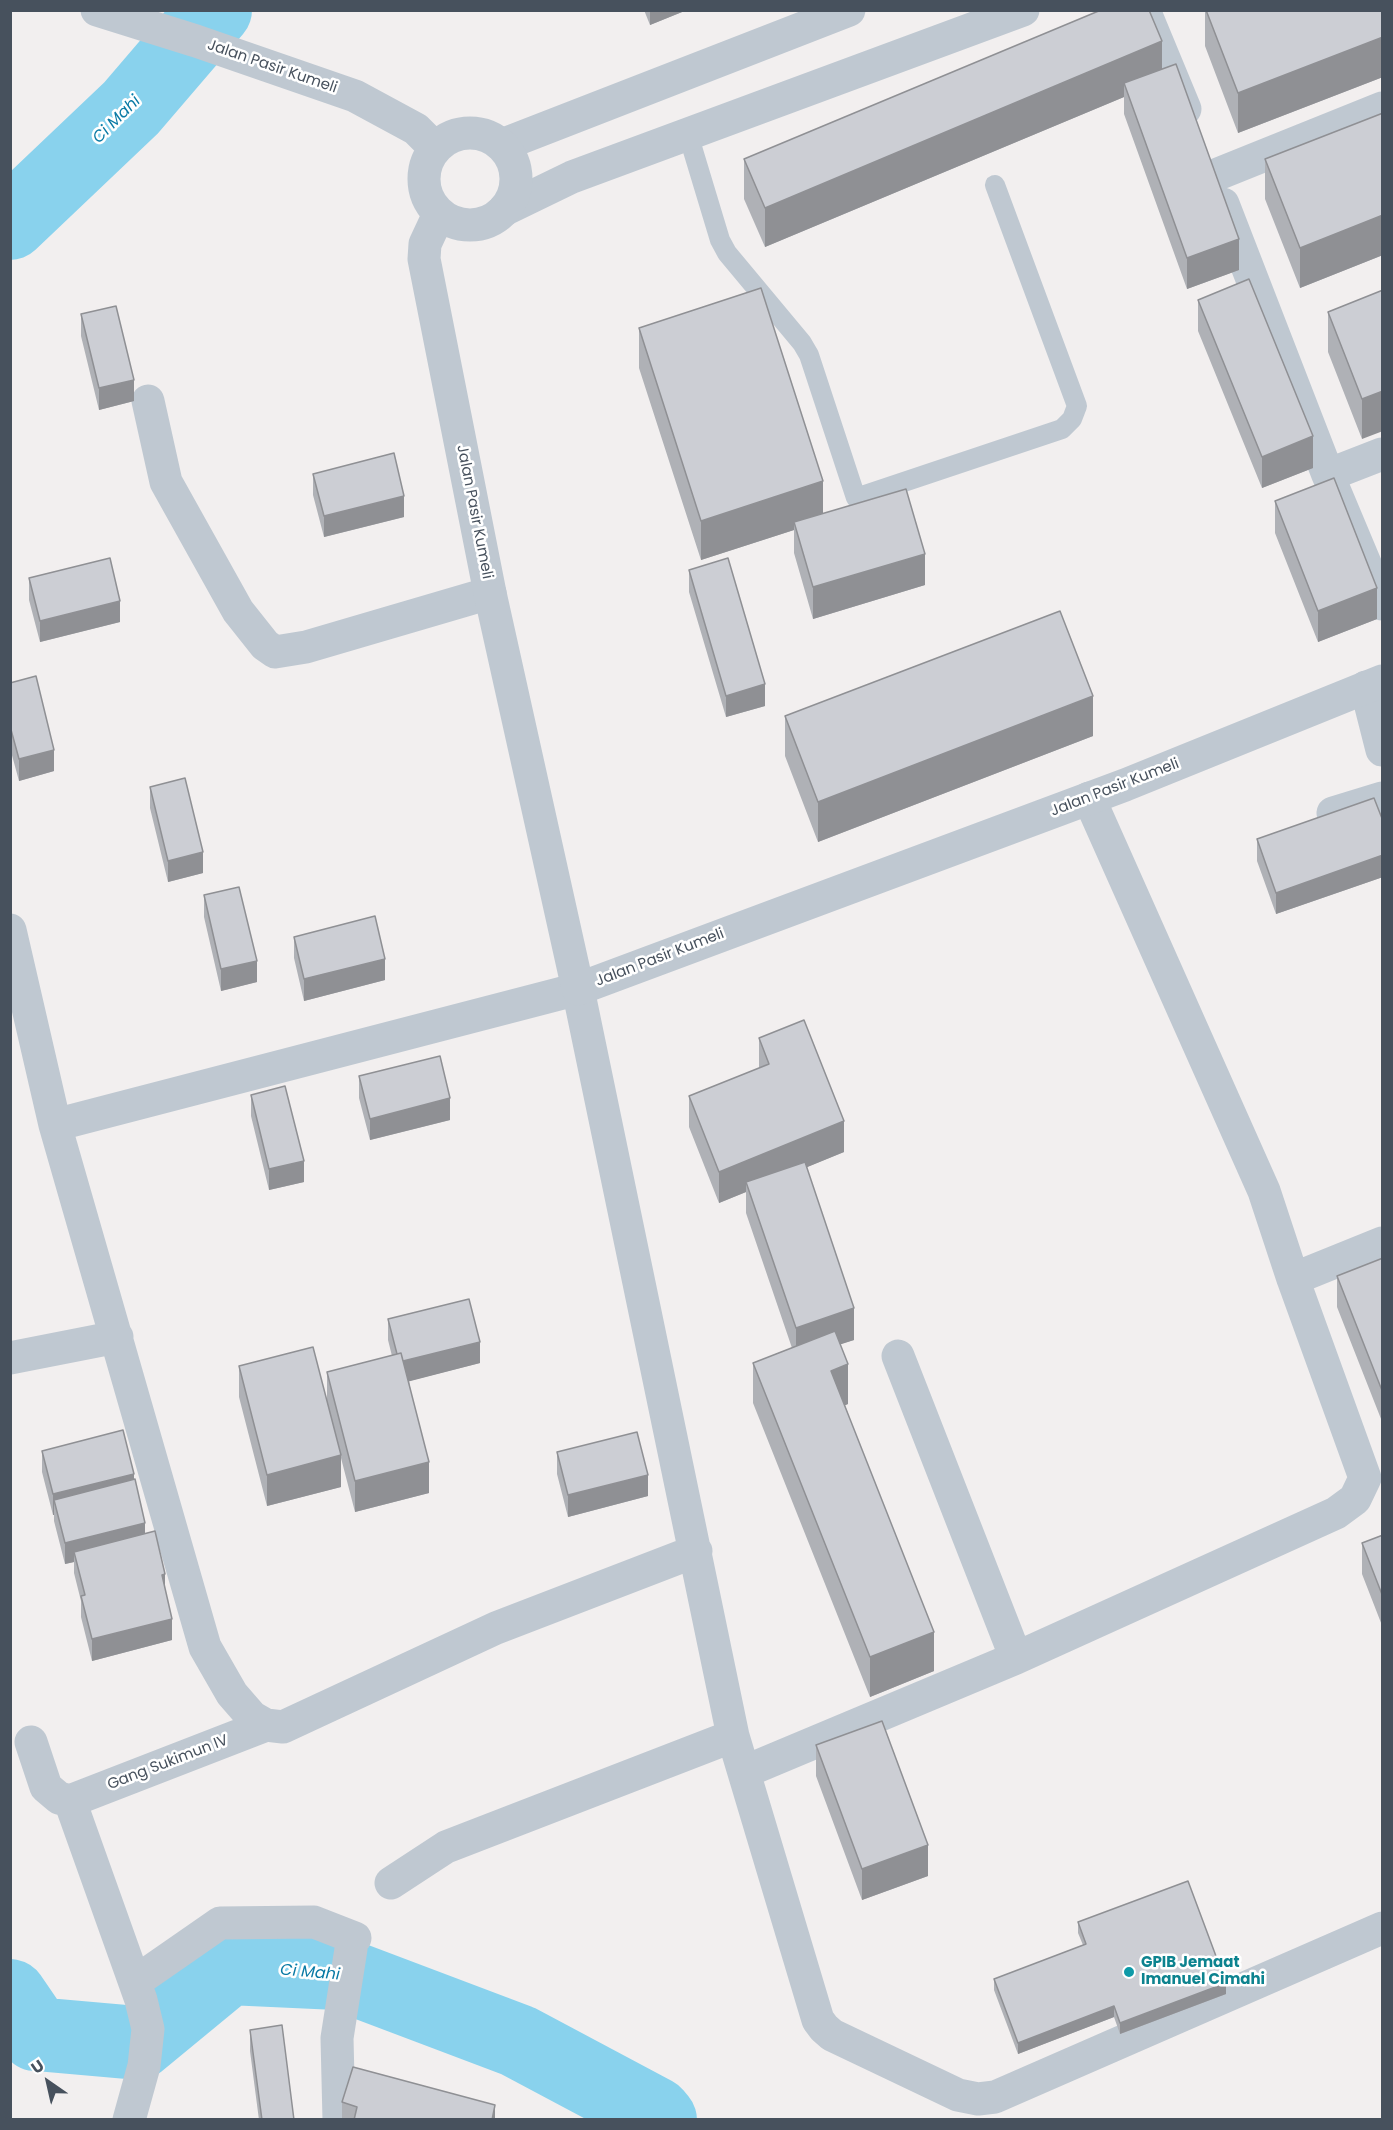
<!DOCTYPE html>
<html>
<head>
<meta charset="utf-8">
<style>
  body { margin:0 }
  #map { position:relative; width:1393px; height:2130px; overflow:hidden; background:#f2efef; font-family:Poppins,sans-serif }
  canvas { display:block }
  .frame { position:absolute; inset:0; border:12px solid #47515d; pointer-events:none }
  .north { position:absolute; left:18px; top:2052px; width:60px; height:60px; -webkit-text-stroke:4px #fff; paint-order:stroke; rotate:326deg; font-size:16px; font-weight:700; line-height:24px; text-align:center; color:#47515d }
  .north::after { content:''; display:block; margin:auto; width:21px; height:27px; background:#47515d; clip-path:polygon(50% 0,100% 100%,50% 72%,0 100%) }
</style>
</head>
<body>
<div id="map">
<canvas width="1393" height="2130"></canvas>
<div class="frame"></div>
<div class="north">U</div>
</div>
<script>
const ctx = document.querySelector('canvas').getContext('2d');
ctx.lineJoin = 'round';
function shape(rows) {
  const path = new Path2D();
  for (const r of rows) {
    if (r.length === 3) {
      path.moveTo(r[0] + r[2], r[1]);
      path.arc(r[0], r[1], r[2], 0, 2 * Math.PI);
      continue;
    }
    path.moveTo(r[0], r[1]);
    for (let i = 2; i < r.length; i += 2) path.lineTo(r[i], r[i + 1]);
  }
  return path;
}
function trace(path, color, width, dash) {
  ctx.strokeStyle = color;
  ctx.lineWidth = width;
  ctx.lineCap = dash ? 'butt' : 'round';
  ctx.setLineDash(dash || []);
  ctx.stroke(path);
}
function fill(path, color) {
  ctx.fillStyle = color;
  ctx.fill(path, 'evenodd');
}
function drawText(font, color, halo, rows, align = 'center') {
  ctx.font = font + ' Poppins,sans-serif';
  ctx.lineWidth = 5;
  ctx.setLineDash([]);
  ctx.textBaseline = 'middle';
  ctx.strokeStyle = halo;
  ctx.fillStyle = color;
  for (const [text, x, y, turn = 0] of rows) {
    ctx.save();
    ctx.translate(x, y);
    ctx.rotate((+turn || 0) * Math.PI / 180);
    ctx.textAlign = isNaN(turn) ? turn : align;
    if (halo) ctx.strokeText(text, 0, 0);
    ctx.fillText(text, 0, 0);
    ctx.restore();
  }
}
trace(shape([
  [10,223,131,108,215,10],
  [10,1996,36,2034,138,2043,229,1968,338,1973,518,2041,655,2114,660,2120]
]), '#89d2ed', 74);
trace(shape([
  [688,134,720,240,727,253,802,343,809,355,856,498,1062,429,1072,419,1077,406,995,185]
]), '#bfc8d1', 20);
trace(shape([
  [1144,10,1185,109],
  [502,145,849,10],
  [1213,176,1382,108],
  [1223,204,1328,475,1382,604],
  [504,210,572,177,1023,10],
  [148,401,166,482,238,611,265,645,275,652,306,647,490,593],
  [1328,475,1382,454],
  [1366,687,1382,750],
  [1333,813,1382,798],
  [10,930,55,1125,205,1647,232,1694,252,1717,266,1725,283,1727,496,1628,696,1551],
  [55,1125,578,989,733,1736,818,2020,824,2028,832,2035,958,2095,978,2099,995,2097,1382,1928],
  [1293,1279,1382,1243],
  [898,1356,1016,1658],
  [10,1358,117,1337],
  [31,1742,46,1787,59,1798,70,1801],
  [744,1772,1016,1658,1336,1513,1355,1499,1365,1478,1293,1279,1264,1191,1089,798],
  [70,1801,141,2000,148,2029,144,2066,129,2120],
  [70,1801,266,1725],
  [391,1883,446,1847,733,1736],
  [135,1982,220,1923,314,1922,355,1938],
  [339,2120,337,2038,351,1949]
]), '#bfc8d1', 33);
trace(shape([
  [97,10,196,41,355,96,416,129,435,148],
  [470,179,46],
  [439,214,425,244,424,259,490,593,578,989,1125,785,1382,681]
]), '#bfc8d1', 33);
fill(shape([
  [644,10,687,10,650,25],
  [1205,10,1383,10,1383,77,1238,133,1205,46],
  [1162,69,1239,270,1187,289,1124,114,1124,97,765,247,744,199,744,159],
  [1383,113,1383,255,1300,288,1265,199,1265,159],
  [1383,290,1362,439,1328,352,1328,312],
  [1198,300,1313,468,1262,488,1198,331],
  [81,314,134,401,99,410,81,336],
  [639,328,823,514,925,585,813,619,794,553,794,530,701,560,639,368],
  [313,474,404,517,324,537,313,495],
  [1275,501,1377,619,1318,642,1275,533],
  [689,570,765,706,726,717,689,592],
  [29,578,120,622,40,642,29,600],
  [10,683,54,771,19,781,10,748],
  [785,716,1093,736,818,842,785,756],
  [150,787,203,873,168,882,150,808],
  [1383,821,1383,877,1276,914,1257,861,1257,839],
  [204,895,257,982,221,991,204,917],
  [294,937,385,980,304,1001,294,958],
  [759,1038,844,1152,807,1167,854,1340,840,1344,848,1404,845,1405,934,1671,870,1697,753,1403,753,1363,792,1348,746,1213,746,1192,719,1203,689,1127,689,1096,759,1068],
  [359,1076,450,1120,370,1140,359,1098],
  [251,1095,304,1182,269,1190,251,1116],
  [1383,1258,1383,1424,1337,1307,1337,1276],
  [388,1319,480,1363,409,1381,429,1493,355,1512,341,1458,341,1487,267,1506,239,1397,239,1366,327,1401,327,1372,392,1356,388,1340],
  [42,1451,134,1480,145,1534,165,1591,172,1640,92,1661,81,1617,81,1601,74,1573,74,1562,65,1564,54,1521,54,1515,53,1515,42,1472],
  [557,1452,648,1496,568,1517,557,1474],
  [1383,1535,1383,1628,1362,1574,1362,1543],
  [816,1745,928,1876,862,1900,816,1776],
  [1078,1922,1226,1994,1120,2034,1114,2017,1018,2054,994,1990,994,1979,1083,1945,1078,1933],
  [250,2030,294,2120,259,2120,250,2051],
  [342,2102,495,2120,342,2120]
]), '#afb1b6');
fill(shape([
  [650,10,687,10,650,25],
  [1383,37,1383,77,1238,133,1238,93],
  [1162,41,1162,81,1124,83,1124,97,765,247,765,208],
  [1383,215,1383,255,1300,288,1300,248],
  [1239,239,1239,270,1187,289,1187,258],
  [134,380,134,401,99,410,99,388],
  [1383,391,1383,431,1362,439,1362,399],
  [1313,436,1313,468,1262,488,1262,457],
  [823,481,823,521,794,522,794,530,701,560,701,521],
  [404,496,404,517,324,537,324,516],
  [925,554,925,585,813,619,813,587],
  [1377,588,1377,619,1318,642,1318,611],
  [120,601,120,622,40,642,40,621],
  [765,684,765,706,726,717,726,696],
  [1093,696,1093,736,818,842,818,802],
  [54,750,54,771,19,781,19,759],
  [203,852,203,873,168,882,168,861],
  [1383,855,1383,877,1276,914,1276,893],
  [385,959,385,980,304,1001,304,979],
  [257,961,257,982,221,991,221,969],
  [450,1098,450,1120,370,1140,370,1119],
  [844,1121,844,1152,749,1191,746,1182,746,1192,719,1203,719,1172],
  [304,1161,304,1182,269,1190,269,1169],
  [854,1308,854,1340,796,1359,796,1328],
  [480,1342,480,1363,399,1384,399,1362],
  [848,1364,848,1404,831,1411,831,1371],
  [341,1455,341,1487,267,1506,267,1475],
  [429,1462,429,1493,355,1512,355,1481],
  [134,1474,134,1495,54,1500,54,1515,53,1515,53,1494],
  [648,1475,648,1496,568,1517,568,1495],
  [145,1523,145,1544,74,1552,74,1562,65,1564,65,1543],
  [165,1574,165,1595,162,1575],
  [172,1619,172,1640,92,1661,92,1639],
  [934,1632,934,1671,870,1697,870,1657],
  [928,1845,928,1876,862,1900,862,1869],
  [1226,1983,1226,1994,1120,2034,1120,2023],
  [1114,2006,1114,2017,1018,2054,1018,2043],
  [495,2105,495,2120,492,2120]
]), '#8f9094');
const building = shape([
  [1101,10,1149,10,1162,41,765,208,744,159,1101,10],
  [1206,10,1383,10,1383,37,1238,93,1206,10],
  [1176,64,1239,239,1187,258,1124,83,1176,64],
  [1383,113,1383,215,1300,248,1265,159,1383,113],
  [1249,279,1313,436,1262,457,1198,300,1249,279],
  [761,288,823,481,701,521,639,328,761,288],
  [1383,290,1383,391,1362,399,1328,312,1383,290],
  [116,306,134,380,99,388,81,314,116,306],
  [394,453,404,496,324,516,313,474,394,453],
  [1334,478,1377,588,1318,611,1275,501,1334,478],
  [906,489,925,554,813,587,794,522,906,489],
  [110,558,120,601,40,621,29,578,110,558],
  [728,558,765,684,726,696,689,570,728,558],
  [1060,611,1093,696,818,802,785,716,1060,611],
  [36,676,54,750,19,759,10,726,10,683,36,676],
  [185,778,203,852,168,861,150,787,185,778],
  [1374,798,1383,821,1383,855,1276,893,1257,839,1374,798],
  [239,887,257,961,221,969,204,895,239,887],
  [375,916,385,959,304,979,294,937,375,916],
  [804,1020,844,1121,719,1172,689,1096,769,1064,759,1038,804,1020],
  [440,1056,450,1098,370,1119,359,1076,440,1056],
  [285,1086,304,1161,269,1169,251,1095,285,1086],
  [805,1162,854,1308,796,1328,746,1182,805,1162],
  [1383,1258,1383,1393,1337,1276,1383,1258],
  [469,1299,480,1342,403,1361,401,1353,397,1354,388,1319,469,1299],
  [835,1331,848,1364,831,1371,934,1632,870,1657,753,1363,835,1331],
  [313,1347,341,1455,267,1475,239,1366,313,1347],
  [401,1353,429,1462,355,1481,327,1372,401,1353],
  [123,1430,134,1474,53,1494,42,1451,123,1430],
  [637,1432,648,1475,568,1495,557,1452,637,1432],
  [135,1479,145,1523,65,1543,54,1500,135,1479],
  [155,1531,165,1574,162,1575,172,1619,92,1639,81,1596,85,1595,74,1552,155,1531],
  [1383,1535,1383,1597,1362,1543,1383,1535],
  [882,1721,928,1845,862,1869,816,1745,882,1721],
  [1188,1881,1226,1983,1120,2023,1114,2006,1018,2043,994,1979,1086,1944,1078,1922,1188,1881],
  [282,2025,294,2120,262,2120,250,2030,282,2025],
  [353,2067,495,2105,492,2120,354,2120,357,2107,342,2102,353,2067]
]);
fill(building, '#ccced4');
trace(building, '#8f9094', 1.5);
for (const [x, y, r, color] of [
  [1129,1972,6,"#0f9aa8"]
]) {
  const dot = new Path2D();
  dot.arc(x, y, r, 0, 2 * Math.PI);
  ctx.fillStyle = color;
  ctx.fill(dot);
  trace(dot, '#fff', 2);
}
drawText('15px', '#47515d', '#fff', [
  ["Jalan Pasir Kumeli",272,67,19],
  ["Jalan Pasir Kumeli",474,512,79],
  ["Jalan Pasir Kumeli",1115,788,-21],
  ["Jalan Pasir Kumeli",660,958,-21],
  ["Gang Sukimun IV",168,1763,-21]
]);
drawText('bold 15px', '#0d838f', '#fff', [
  ["GPIB Jemaat",1141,1963],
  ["Imanuel Cimahi",1141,1980]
], 'left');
drawText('italic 16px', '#0a7aa5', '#fff', [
  ["Ci Mahi",117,120,-45],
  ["Ci Mahi",310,1973,5]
]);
</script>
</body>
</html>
